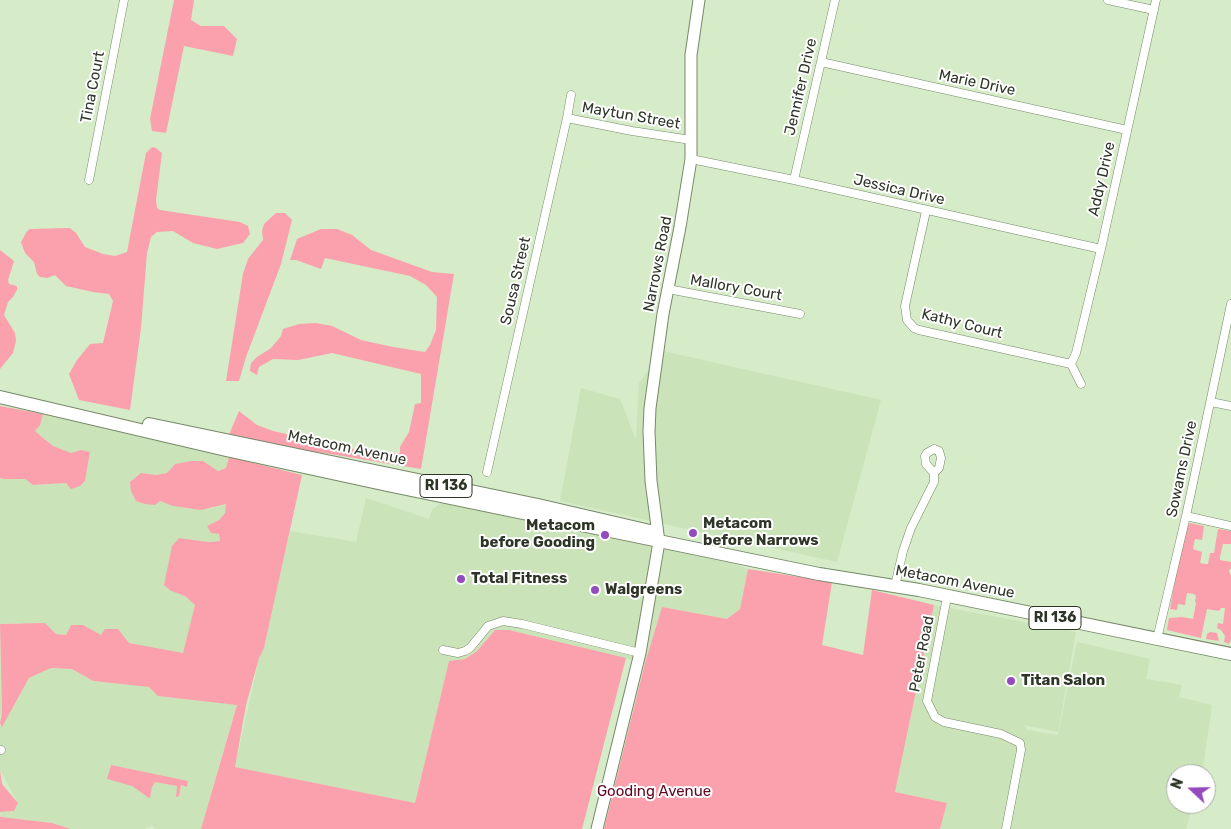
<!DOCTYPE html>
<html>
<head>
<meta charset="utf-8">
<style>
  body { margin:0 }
  #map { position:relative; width:1231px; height:829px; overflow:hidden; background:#d6ebc7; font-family:Rubik,sans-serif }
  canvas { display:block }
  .north { position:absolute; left:1166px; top:764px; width:50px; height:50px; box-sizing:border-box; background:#fff; border:1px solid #abaea9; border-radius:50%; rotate:291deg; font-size:14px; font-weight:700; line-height:20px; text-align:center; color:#2d3527 }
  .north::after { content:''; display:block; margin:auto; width:18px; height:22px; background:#944bbe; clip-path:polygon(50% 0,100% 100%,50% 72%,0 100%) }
</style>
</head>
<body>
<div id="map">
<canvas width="1231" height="829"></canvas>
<div class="north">N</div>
</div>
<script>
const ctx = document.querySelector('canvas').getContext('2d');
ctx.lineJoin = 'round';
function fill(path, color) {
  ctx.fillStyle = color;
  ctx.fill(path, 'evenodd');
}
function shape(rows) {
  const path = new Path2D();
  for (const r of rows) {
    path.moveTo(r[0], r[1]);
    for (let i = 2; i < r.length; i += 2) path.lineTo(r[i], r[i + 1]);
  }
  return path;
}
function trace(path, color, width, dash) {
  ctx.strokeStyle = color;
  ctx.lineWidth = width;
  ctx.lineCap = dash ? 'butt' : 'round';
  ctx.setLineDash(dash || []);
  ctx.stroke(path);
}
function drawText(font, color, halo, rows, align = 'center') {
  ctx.font = font + ' Rubik,sans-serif';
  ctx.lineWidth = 4;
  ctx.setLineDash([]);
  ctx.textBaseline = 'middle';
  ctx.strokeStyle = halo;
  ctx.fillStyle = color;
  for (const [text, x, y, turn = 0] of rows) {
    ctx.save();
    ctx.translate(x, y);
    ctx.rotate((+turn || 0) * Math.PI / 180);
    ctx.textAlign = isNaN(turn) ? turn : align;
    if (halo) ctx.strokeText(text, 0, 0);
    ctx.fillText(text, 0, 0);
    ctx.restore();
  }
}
fill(shape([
  [663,351,881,400,837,562,560,501,581,388,620,399,636,440,639,383],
  [43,414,166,440,229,457,226,468,217,471,203,461,175,464,167,473,156,475,141,473,159,501,190,509,209,509,226,504,225,513,217,521,207,526,219,534,220,541,208,542,179,538,171,591,185,596,196,605,183,654,129,643,101,636,83,625,66,635,56,634,21,623,0,624,0,478,3,479,25,479,33,485,66,483,80,486,85,481,90,452,81,450,72,453,62,450,53,446,43,438,35,431,40,425],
  [366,498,429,519,432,510,439,504,446,502,734,564,748,569,740,609,727,619,662,607,645,663,509,630,495,630,477,651,465,659,449,661,415,803,235,767,259,658,264,648,290,531,356,542],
  [934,605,1076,632,1058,732,1024,725,1027,730,1058,735,1077,642,1150,659,1146,679,1182,685,1179,697,1212,705,1202,774,1176,774,1176,804,1193,804,1186,829,940,829,947,803,895,792],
  [0,649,2,712,0,716],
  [51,668,72,669,93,681,149,687,158,696,237,704,201,829,155,829,152,826,144,829,71,829,52,823,1,817,0,812,14,811,18,803,0,770,0,723,2,726,29,678]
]), '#cbe3b8');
fill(shape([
  [174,0,194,0,191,20,201,26,224,26,237,39,233,56,184,46,166,133,152,131,150,119],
  [152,147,156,148,162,153,156,200,157,208,160,210,240,222,248,226,250,234,243,243,217,249,193,243,173,231,157,232,151,237,147,253,141,328,130,410,79,400,69,374,77,360,90,344,103,343,113,301,109,294,93,292,66,286,55,275,47,278,40,277,37,274,34,262,25,253,21,242,27,231,30,229,70,228,76,233,85,247,103,254,115,256,127,252,146,153],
  [276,213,285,213,292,220,281,264,246,357,239,381,226,381,243,274,248,259,263,240,262,231,264,224],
  [321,229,337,229,352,235,371,250,432,272,454,274,421,469,318,452,313,456,228,437,239,411,257,425,273,431,373,453,400,453,400,447,409,432,415,404,421,403,421,374,332,353,298,360,273,359,259,367,257,375,250,371,251,363,257,357,271,348,281,336,283,329,299,324,316,323,332,326,361,340,393,347,425,352,430,345,436,330,437,297,426,285,410,276,325,258,321,269,296,260,290,260,297,239],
  [0,250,14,261,8,280,9,284,17,286,17,290,13,297,8,302,4,315,15,333,16,341,13,353,0,369],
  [0,406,43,414,40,425,35,431,43,438,53,446,71,453,81,450,90,452,85,481,80,486,71,489,66,483,33,485,25,479,3,479,0,478],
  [229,457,302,475,264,648,259,658,246,705,235,767,415,803,449,661,465,659,477,651,495,630,509,630,626,658,582,829,201,829,237,705,158,696,149,687,93,681,72,669,51,668,29,678,2,727,0,723,2,712,0,624,45,623,56,634,66,635,71,625,83,625,101,635,105,629,118,629,129,643,183,653,195,605,185,596,171,591,164,585,172,546,179,538,208,542,220,541,219,534,211,533,207,526,219,520,225,513,226,504,201,510,173,506,160,501,155,505,145,504,136,501,131,491,130,482,141,473,156,475,167,473,175,464,192,461,203,461,218,471,226,468],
  [1190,523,1204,526,1202,540,1195,539,1193,549,1202,552,1200,563,1205,564,1208,564,1210,553,1214,553,1218,529,1231,531,1231,544,1223,544,1220,557,1220,560,1231,562,1231,568,1229,571,1231,576,1231,639,1229,644,1224,642,1225,636,1221,630,1217,628,1218,623,1223,624,1225,608,1221,608,1219,611,1207,609,1201,638,1167,630,1169,618,1182,617,1193,619,1196,603,1195,602,1196,596,1194,594,1187,593,1185,605,1178,604,1177,610,1170,609,1179,558,1188,525],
  [748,569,832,582,822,645,863,655,872,590,934,605,895,792,947,803,940,829,604,829,645,663,662,607,727,619,740,609],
  [1210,632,1217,633,1219,641,1206,639,1207,634],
  [111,765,188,781,187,787,181,785,179,796,176,797,177,786,155,782,152,787,150,798,149,798,132,786,107,779],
  [0,770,2,784,18,803,14,811,0,812],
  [0,816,1,817,52,823,71,829,0,829]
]), '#fba1ad');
const street = shape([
  [1108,0,1154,10],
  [821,62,1127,130],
  [567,118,632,131,691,140],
  [691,159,794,180,1101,249],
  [89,180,124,0],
  [794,180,835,0],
  [926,211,905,306,907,320,914,328,919,330,1071,364,1081,384],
  [668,289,800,314],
  [1071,364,1076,353,1101,249,1156,0],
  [1211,402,1231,406],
  [934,449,939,451,941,458,939,468,934,473,926,464,925,456,927,453,934,449],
  [487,472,567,118,571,95],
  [1186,516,1231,526],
  [895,586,903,551,911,528,934,482,934,473],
  [947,597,927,701,935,717,944,722,1001,734,1020,743,1021,750,1006,829],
  [1157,639,1186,516,1231,304],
  [443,650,458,653,465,651,470,648,488,626,503,621,522,624,640,653],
  [0,750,1,750]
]);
const secondary = shape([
  [597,829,640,653,659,542,651,481,649,431,650,408,663,314,680,227,691,159,691,55,699,0]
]);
const primary = shape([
  [0,397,226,450,387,485,819,574,919,590,1231,654],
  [149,424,538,505,650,531]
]);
trace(street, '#778968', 9);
trace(secondary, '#778968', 13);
trace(primary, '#778968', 14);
trace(street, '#fff', 8);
trace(secondary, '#fff', 11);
trace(primary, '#fff', 12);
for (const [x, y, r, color] of [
  [693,533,5,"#944bbe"],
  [605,535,5,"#944bbe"],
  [461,579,5,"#944bbe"],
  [595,590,5,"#944bbe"],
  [1011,681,5,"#944bbe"]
]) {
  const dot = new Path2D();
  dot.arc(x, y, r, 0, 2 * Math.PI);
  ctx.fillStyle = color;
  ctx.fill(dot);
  trace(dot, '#fff', 2);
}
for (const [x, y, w] of [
  [446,486,52],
  [1055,618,52]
]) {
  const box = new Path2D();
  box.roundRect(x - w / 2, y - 11.5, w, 23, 4);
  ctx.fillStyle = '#fff';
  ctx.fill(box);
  trace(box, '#2d3527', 1);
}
drawText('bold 14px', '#2d3527', null, [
  ["RI 136",446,486],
  ["RI 136",1055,618]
]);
drawText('15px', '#2d3527', '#fff', [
  ["Marie Drive",977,83,12],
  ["Tina Court",93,87,-79],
  ["Jennifer Drive",801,87,-77],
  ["Maytun Street",631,116,10],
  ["Addy Drive",1102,179,-77],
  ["Jessica Drive",899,190,13],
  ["Narrows Road",658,264,-79],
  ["Sousa Street",516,281,-77],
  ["Mallory Court",736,288,10],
  ["Kathy Court",962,324,14],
  ["Metacom Avenue",347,448,12],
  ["Sowams Drive",1182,469,-78],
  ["Metacom Avenue",955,582,11],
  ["Peter Road",922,654,-79]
]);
drawText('bold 15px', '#2d3527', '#fff', [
  ["Metacom",703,524],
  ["before Narrows",703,541],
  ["Metacom",595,526,"right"],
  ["before Gooding",595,543,"right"],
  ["Total Fitness",471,579],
  ["Walgreens",605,590],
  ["Titan Salon",1021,681]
], 'left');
drawText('15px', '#610923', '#fff', [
  ["Gooding Avenue",654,792]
]);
</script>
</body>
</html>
